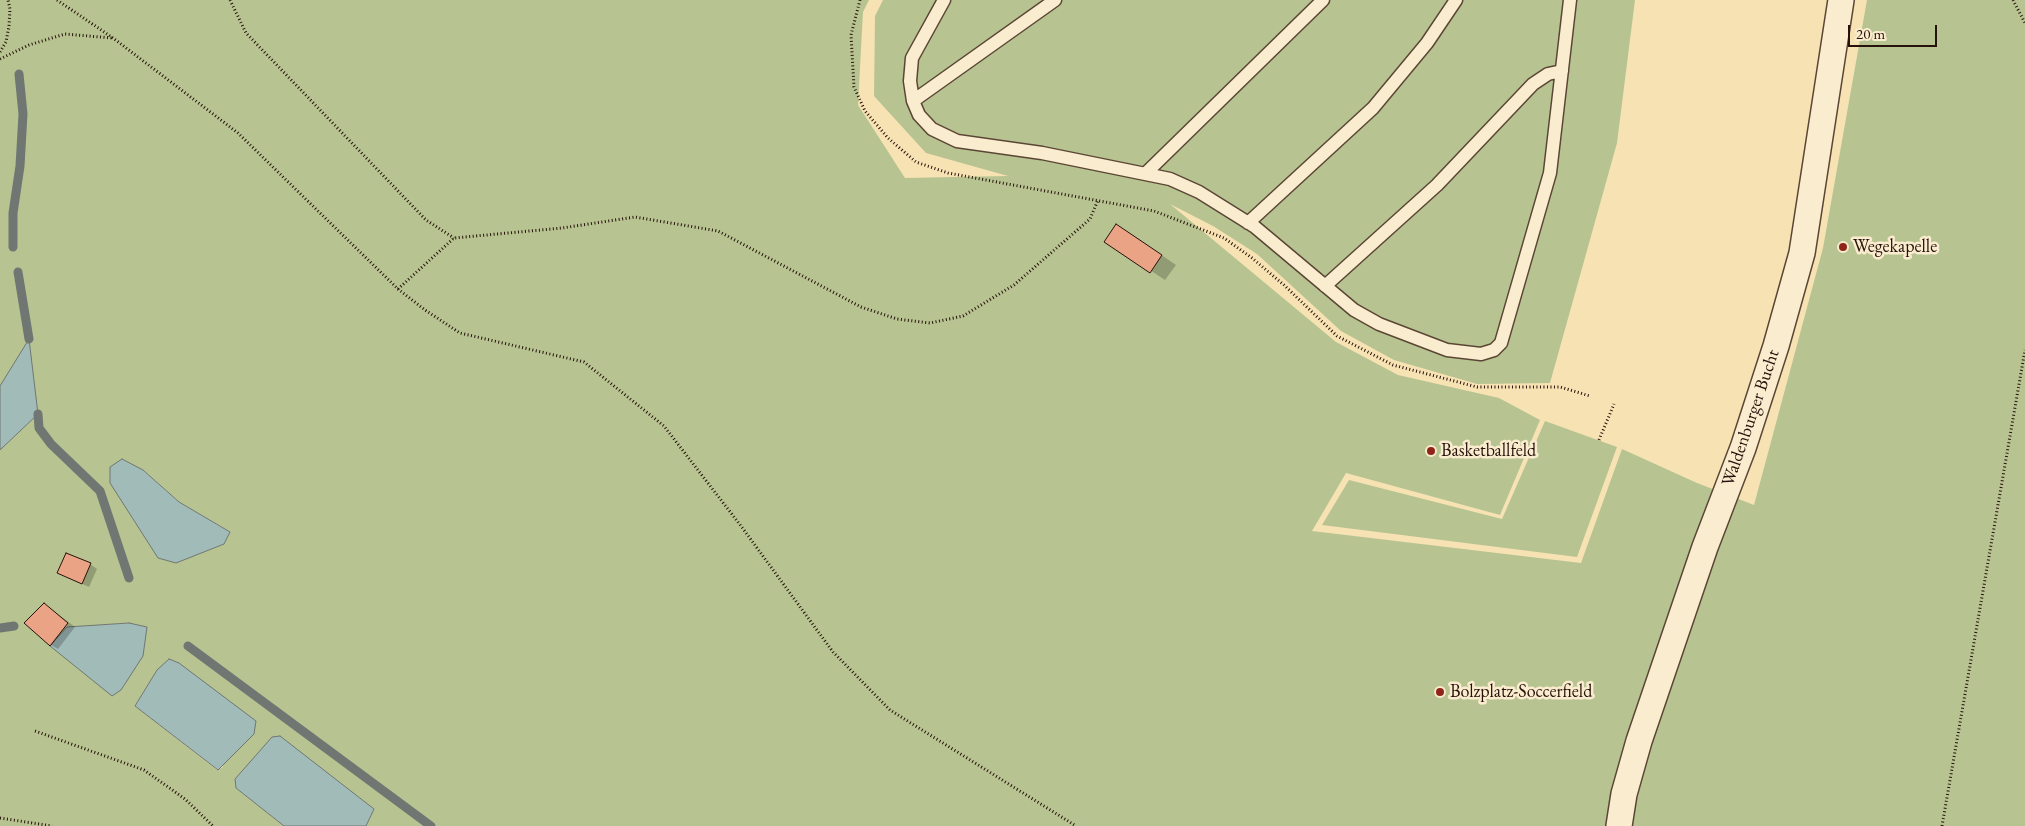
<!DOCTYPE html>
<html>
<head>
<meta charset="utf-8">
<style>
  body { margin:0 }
  #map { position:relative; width:2025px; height:826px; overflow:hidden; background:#f7e2b4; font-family:"EB Garamond",serif }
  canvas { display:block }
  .scale { position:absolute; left:1848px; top:25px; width:89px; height:22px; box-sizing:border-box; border:2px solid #27120b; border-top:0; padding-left:6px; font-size:15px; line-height:18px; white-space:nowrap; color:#27120b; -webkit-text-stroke:4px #faecce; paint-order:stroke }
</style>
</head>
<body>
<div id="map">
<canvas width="2025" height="826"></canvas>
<div class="scale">20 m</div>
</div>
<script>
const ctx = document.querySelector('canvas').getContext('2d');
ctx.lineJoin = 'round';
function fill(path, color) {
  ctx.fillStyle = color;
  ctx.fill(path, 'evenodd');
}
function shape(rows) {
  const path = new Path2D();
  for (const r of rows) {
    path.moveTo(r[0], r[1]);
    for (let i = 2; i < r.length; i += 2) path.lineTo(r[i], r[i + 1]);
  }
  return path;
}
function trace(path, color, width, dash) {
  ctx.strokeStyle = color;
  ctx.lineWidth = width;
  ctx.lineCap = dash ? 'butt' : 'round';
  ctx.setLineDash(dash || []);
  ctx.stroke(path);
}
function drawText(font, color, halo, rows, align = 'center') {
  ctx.font = font + ' "EB Garamond",serif';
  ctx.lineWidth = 5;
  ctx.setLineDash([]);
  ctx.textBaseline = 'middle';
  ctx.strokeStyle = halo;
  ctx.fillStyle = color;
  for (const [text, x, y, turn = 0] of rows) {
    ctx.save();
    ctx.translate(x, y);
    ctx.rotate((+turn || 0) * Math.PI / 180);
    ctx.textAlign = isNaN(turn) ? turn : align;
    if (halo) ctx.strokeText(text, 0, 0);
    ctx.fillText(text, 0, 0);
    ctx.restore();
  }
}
fill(shape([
  [0,0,869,0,863,12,858,105,905,178,1008,176,926,153,874,96,875,16,883,0,1635,0,1617,143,1550,383,1477,384,1394,360,1341,331,1257,254,1213,226,1170,204,1336,342,1398,375,1499,398,1540,420,1500,515,1346,473,1312,531,1581,563,1622,449,1697,483,1754,505,1823,248,1867,0,2025,0,2025,826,366,826,374,809,236,788,284,826,0,826],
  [143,470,179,502,230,532,110,483],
  [129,623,112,696,101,625],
  [157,670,223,767,217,770,135,706],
  [1545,421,1617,447,1577,557,1322,525,1349,480,1502,519]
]), '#b7c491');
const water = shape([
  [29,339,38,414,0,450,0,386,29,339],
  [122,459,143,470,179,502,230,532,224,544,176,563,158,558,110,483,110,467,122,459],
  [129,623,147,627,143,656,121,690,112,696,50,646,67,627,129,623],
  [169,659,179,663,256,721,254,734,218,770,135,706,157,670,169,659],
  [280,736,374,809,366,826,284,826,236,788,235,779,272,737,280,736]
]);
fill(water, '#a1bbb8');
trace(water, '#707773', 1);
fill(shape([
  [1131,234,1176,265,1165,280,1106,241],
  [90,564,97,569,89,587,65,576],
  [51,609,75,627,58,649,51,645]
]), '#0003');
trace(shape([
  [13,247,13,213,20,166,23,114,19,74],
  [18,272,29,339],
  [38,414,39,428,51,444,100,491,129,578],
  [0,628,14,626],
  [188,646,431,826]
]), '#707773', 9);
const building = shape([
  [1116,224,1162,255,1150,273,1104,242,1116,224],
  [66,553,91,563,82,584,57,573,66,553],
  [44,603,68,623,50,646,24,623,44,603]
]);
fill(building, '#eaa385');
trace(building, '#27120b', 1);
const service = shape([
  [944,0,912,58,910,81,913,101,919,115,932,129,957,141,1042,153,1170,179,1199,192,1255,227,1354,310,1379,324,1447,350,1481,354,1494,350,1501,343,1550,173,1570,0],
  [913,101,1055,0],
  [1146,173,1323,0],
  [1248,223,1373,108,1427,43,1456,0],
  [1325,286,1437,185,1533,84,1548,74,1562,71]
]);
const minor = shape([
  [1619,826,1624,794,1639,741,1705,547,1743,448,1776,346,1802,253,1841,0]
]);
trace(service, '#5b4635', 15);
trace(minor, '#5b4635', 28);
trace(shape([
  [57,0,113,38,238,133,398,289,425,310,460,333,584,362,664,426,741,526,833,652,890,710,1076,826],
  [230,0,246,33,426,220,454,238],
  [860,0,851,35,854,87,865,111,888,138,916,162,948,173,1154,211,1224,238,1252,258,1284,285,1337,336,1393,365,1477,387,1560,387,1590,396],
  [2013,0,2025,23],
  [0,52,6,42,9,26,10,9,8,0],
  [0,59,29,45,65,34,112,38],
  [398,289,454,238,562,228,635,217,718,231,861,307,897,319,930,323,963,316,1014,285,1090,219,1098,200],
  [1599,440,1614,404],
  [35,731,144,770,185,799,213,826],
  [0,818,52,826],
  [1942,826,2025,350]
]), '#27120b', 3, [1, 2.5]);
trace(service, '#faecce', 12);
trace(minor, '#faecce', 25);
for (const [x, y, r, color] of [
  [1843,247,5,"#8f2418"],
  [1431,451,5,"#8f2418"],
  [1440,692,5,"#8f2418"]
]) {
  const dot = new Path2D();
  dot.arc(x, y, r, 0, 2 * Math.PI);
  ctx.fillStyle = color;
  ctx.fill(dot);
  trace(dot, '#faecce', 2);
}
drawText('18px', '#27120b', '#faecce', [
  ["Wegekapelle",1853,247],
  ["Basketballfeld",1441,451],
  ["Bolzplatz-Soccerfield",1450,692]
], 'left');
drawText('18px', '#27120b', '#faecce', [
  ["Waldenburger Bucht",1751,418,-71]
]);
</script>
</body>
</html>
